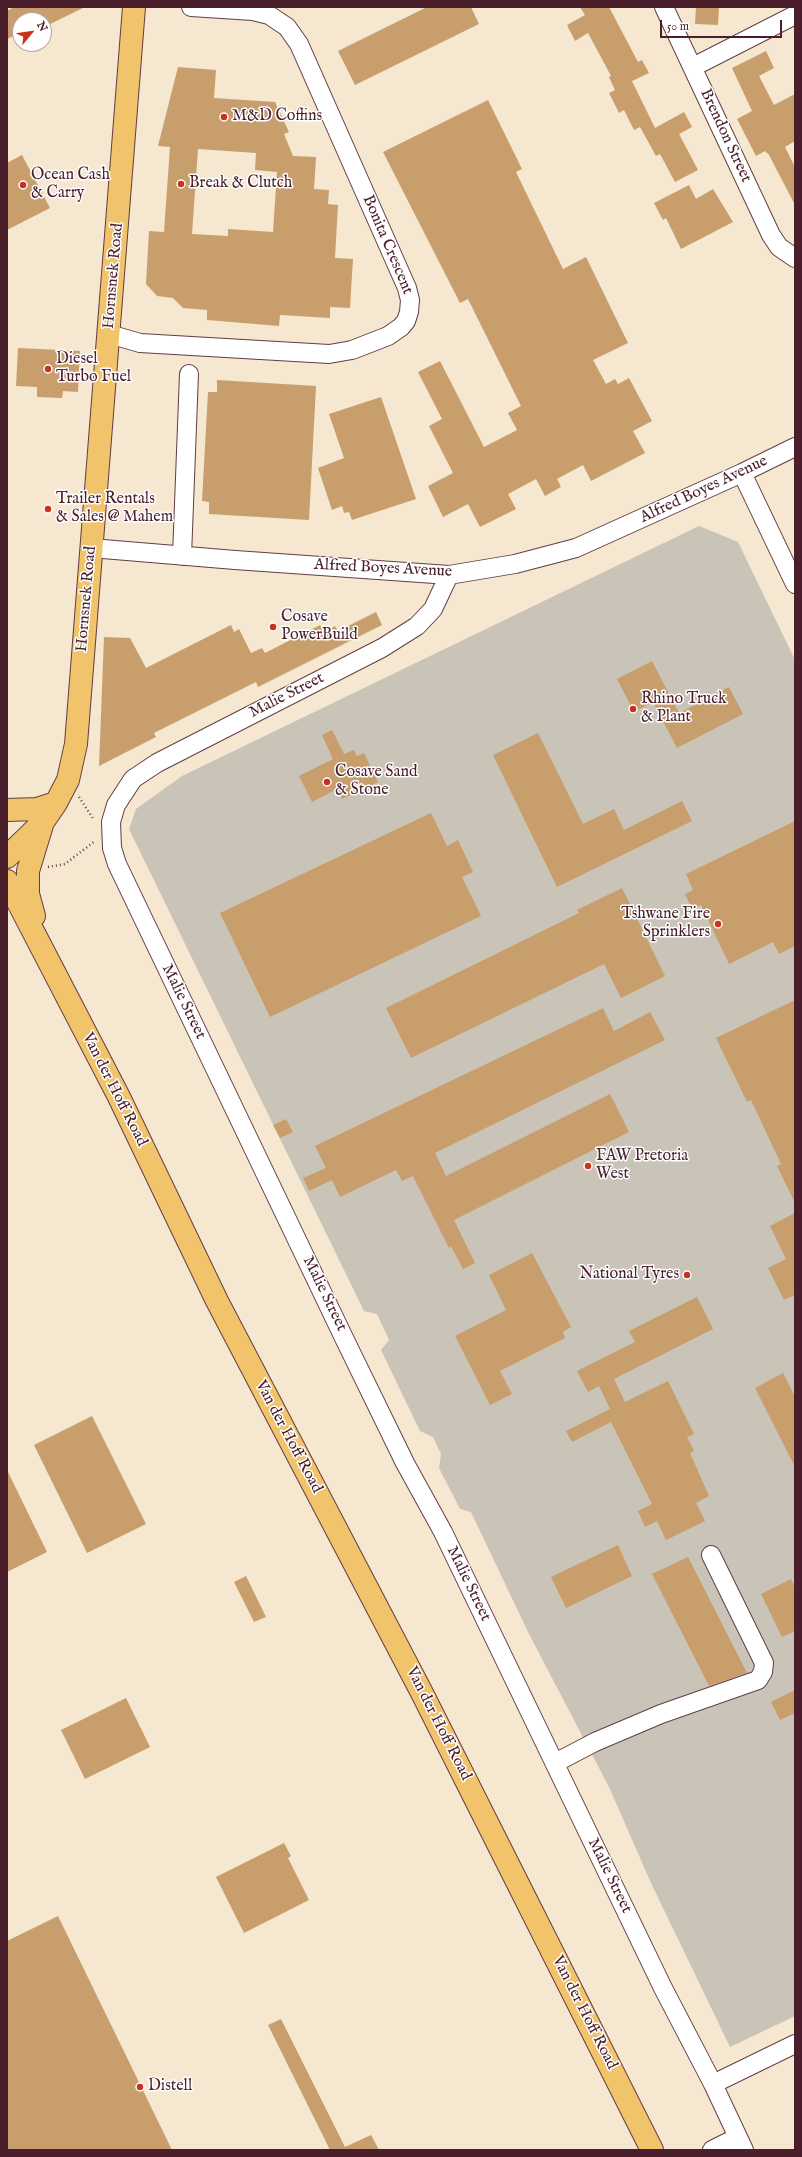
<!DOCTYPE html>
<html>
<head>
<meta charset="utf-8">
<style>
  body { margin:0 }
  #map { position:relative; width:802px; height:2157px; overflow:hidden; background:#f5e7d0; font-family:"IM FELL English",serif }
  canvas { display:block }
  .frame { position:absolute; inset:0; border:8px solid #4a1f2b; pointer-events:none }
  .north { position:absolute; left:12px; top:12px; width:40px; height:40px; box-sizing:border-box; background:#fff; border:1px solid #b7a5aa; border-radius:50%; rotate:61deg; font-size:11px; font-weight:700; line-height:16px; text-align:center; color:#4a1f2b }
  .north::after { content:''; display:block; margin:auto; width:14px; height:18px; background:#c8321e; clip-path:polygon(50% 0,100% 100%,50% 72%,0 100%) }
  .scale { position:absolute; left:660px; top:20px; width:122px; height:18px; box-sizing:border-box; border:2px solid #4a1f2b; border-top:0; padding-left:5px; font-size:12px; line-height:14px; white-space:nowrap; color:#4a1f2b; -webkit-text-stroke:3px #fff; paint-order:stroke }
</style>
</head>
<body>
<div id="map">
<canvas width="802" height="2157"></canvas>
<div class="frame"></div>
<div class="north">N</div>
<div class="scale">50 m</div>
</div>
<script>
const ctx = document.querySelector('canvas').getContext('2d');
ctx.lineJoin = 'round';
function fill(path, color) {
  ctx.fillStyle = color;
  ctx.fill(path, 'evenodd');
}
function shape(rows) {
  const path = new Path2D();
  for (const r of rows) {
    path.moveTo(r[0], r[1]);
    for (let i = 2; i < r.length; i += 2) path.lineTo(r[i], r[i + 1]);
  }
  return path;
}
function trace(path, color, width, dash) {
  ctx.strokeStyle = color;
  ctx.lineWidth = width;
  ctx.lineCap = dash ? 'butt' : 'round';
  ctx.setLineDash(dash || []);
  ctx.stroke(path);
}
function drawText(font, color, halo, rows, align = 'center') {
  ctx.font = font + ' "IM FELL English",serif';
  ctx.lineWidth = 3;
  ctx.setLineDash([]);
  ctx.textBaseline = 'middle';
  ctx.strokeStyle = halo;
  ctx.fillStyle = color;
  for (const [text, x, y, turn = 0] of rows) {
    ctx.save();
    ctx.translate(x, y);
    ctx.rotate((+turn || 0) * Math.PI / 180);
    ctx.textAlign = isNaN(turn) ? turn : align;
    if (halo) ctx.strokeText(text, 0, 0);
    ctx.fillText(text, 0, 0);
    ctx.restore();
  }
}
fill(shape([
  [699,526,738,542,795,660,795,2016,730,2047,651,1883,609,1787,529,1634,471,1512,460,1509,439,1468,441,1454,433,1437,420,1431,381,1350,389,1340,377,1314,364,1311,129,829,136,809,182,776]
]), '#c9c3b8');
fill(shape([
  [14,7,85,7,44,27,44,20,20,20,20,33,7,39,7,11],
  [427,7,471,7,479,24,355,85,338,51],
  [580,7,609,7,638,62,642,60,649,73,632,81,655,128,684,112,692,127,679,134,698,170,675,182,660,154,656,156,640,127,634,130,624,110,619,113,609,93,615,90,609,77,611,76,588,33,575,41,567,25,585,15],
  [696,7,719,7,718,25,695,24],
  [766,51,774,68,759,76,774,105,795,94,795,141,785,147,795,167,795,205,769,155,765,151,756,156,737,119,752,111,732,68],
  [178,67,216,70,214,98,275,102,289,132,284,134,293,156,316,157,314,189,329,190,328,204,338,205,335,258,353,259,350,308,330,307,330,318,280,315,279,326,207,320,207,310,183,308,173,298,157,296,146,284,149,231,164,232,170,147,158,146],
  [198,149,256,153,255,170,277,172,273,232,228,229,228,236,192,234],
  [488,100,522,169,516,172,563,269,586,257,628,343,593,360,606,384,615,379,618,384,629,378,652,421,633,431,645,453,591,481,583,465,557,479,561,487,545,496,536,479,508,494,516,509,480,527,468,504,443,517,428,486,453,473,429,426,442,419,418,372,440,361,484,447,517,430,508,413,521,406,468,299,460,303,383,152],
  [22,155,50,208,7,230,7,163],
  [689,185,696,199,713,189,733,222,681,249,666,218,663,220,654,203],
  [18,348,80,351,78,392,63,391,62,398,37,397,37,387,16,386],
  [217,380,316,386,309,520,209,514,209,502,202,501,208,392,217,392],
  [381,397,416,499,352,520,349,512,344,513,342,506,332,510,318,468,344,458,329,414],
  [376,612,382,625,258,687,256,682,154,733,156,737,99,766,104,637,130,638,146,668,231,625,234,632,239,629,251,653,262,648,265,653,320,625,324,632,335,626,338,631],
  [652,661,679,713,729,687,743,714,677,748,653,702,634,712,617,679],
  [332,730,344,754,354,750,357,756,364,753,378,782,342,799,337,789,312,802,299,776,333,759,322,735],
  [538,733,583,824,614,809,624,830,682,801,692,821,557,887,493,755],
  [431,813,447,846,458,840,473,872,462,877,481,916,270,1017,220,913],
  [795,821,795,946,779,954,773,942,729,964,701,905,692,909,685,894,693,890,686,874],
  [622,888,665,976,621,998,604,964,411,1058,386,1008,579,913,577,910],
  [795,1000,795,1203,777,1166,781,1164,751,1100,747,1102,716,1038],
  [603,1008,614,1031,650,1012,665,1040,435,1153,446,1176,610,1094,629,1132,454,1220,475,1263,463,1269,451,1246,449,1248,413,1176,402,1181,396,1170,340,1197,332,1180,309,1191,303,1178,326,1168,315,1146],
  [286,1119,293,1132,280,1138,273,1125],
  [795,1213,795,1295,784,1300,768,1268,786,1259,770,1226],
  [532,1253,571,1327,563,1332,565,1338,500,1371,512,1394,490,1405,455,1336,506,1310,489,1275],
  [697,1297,713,1329,614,1379,625,1402,668,1381,694,1434,687,1437,694,1451,690,1453,709,1496,696,1503,705,1521,666,1540,657,1521,645,1527,638,1511,652,1504,611,1422,572,1442,566,1431,610,1409,599,1386,588,1392,577,1371,635,1342,629,1331],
  [783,1373,795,1397,795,1467,755,1388],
  [92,1416,146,1524,87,1553,34,1445],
  [7,1470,47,1552,7,1572],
  [618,1545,632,1576,566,1608,551,1577],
  [688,1557,747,1673,709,1686,652,1574],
  [246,1576,266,1617,254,1622,234,1582],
  [791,1579,795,1587,795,1631,782,1637,761,1594],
  [795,1690,795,1713,780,1720,771,1702],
  [126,1698,150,1747,85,1779,61,1730],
  [284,1843,291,1856,288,1858,309,1900,244,1933,216,1877],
  [58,1916,172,2150,7,2150,7,1941],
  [281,2019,345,2147,371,2135,379,2150,330,2150,268,2025]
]), '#c89f6c');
const minor = shape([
  [664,7,771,235,779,247,795,258],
  [693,67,795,15],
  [109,334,140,343,329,354,352,350,388,336,401,327,406,321,409,312,410,300,407,288,299,44,287,27,269,15,253,11,191,7],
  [742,473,795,584],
  [91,548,235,560,449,575,515,564,576,548,742,473,795,447],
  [182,556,189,374],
  [449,575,433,609,417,626,382,648,157,763,133,779,116,805,111,822,112,848,117,864,344,1338,405,1463,443,1532,663,1988,713,2084,744,2150],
  [555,1763,595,1742,661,1714,758,1680,763,1672,764,1663,711,1555],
  [713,2084,795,2044],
  [712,2150,738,2137]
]);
const major = shape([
  [7,810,37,809,56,803],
  [7,857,43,822,56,803,68,780,76,744,134,7],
  [7,881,119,1097,217,1301,422,1693,652,2150],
  [34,916,28,894,28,871,42,825]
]);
trace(minor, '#643d44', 20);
trace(major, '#643d44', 24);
trace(shape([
  [79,797,94,820],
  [48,867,65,864,95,841]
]), '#643d44', 2.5, [1, 3]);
trace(minor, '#fff', 18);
trace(major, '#f1c36a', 22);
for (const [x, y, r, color] of [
  [224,117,4,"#c8321e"],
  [181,184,4,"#c8321e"],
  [23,185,4,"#c8321e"],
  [48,369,4,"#c8321e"],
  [48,509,4,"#c8321e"],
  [273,627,4,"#c8321e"],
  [633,709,4,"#c8321e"],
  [327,782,4,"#c8321e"],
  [718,924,4,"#c8321e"],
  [588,1166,4,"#c8321e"],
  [687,1275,4,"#c8321e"],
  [140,2087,4,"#c8321e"]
]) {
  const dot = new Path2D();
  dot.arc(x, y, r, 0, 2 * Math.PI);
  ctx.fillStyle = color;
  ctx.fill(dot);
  trace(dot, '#fff', 1.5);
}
drawText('16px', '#4a1f2b', '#fff', [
  ["M&D Coffins",232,117],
  ["Ocean Cash",31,176],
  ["& Carry",31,194],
  ["Break & Clutch",189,184],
  ["Diesel",56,360],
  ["Turbo Fuel",56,378],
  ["Trailer Rentals",56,500],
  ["& Sales @ Mahem",56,518],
  ["Cosave",281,618],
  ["PowerBuild",281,636],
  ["Rhino Truck",641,700],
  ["& Plant",641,718],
  ["Cosave Sand",335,773],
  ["& Stone",335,791],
  ["Tshwane Fire",710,915,"right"],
  ["Sprinklers",710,933,"right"],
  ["FAW Pretoria",596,1157],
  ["West",596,1175],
  ["National Tyres",679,1275,"right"],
  ["Distell",148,2087]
], 'left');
drawText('16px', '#4a1f2b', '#fff', [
  ["Brendon Street",725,136,65],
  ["Bonita Crescent",387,245,67],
  ["Hornsnek Road",114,276,-85],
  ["Alfred Boyes Avenue",704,490,-25],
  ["Alfred Boyes Avenue",383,569,3],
  ["Hornsnek Road",87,599,-85],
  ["Malie Street",287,696,-27],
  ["Malie Street",183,1002,64],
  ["Van der Hoff Road",114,1090,63],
  ["Malie Street",324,1294,64],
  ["Van der Hoff Road",288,1437,62],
  ["Malie Street",468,1584,64],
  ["Van der Hoff Road",438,1724,63],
  ["Malie Street",609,1876,64],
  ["Van der Hoff Road",584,2013,63]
]);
</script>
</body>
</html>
